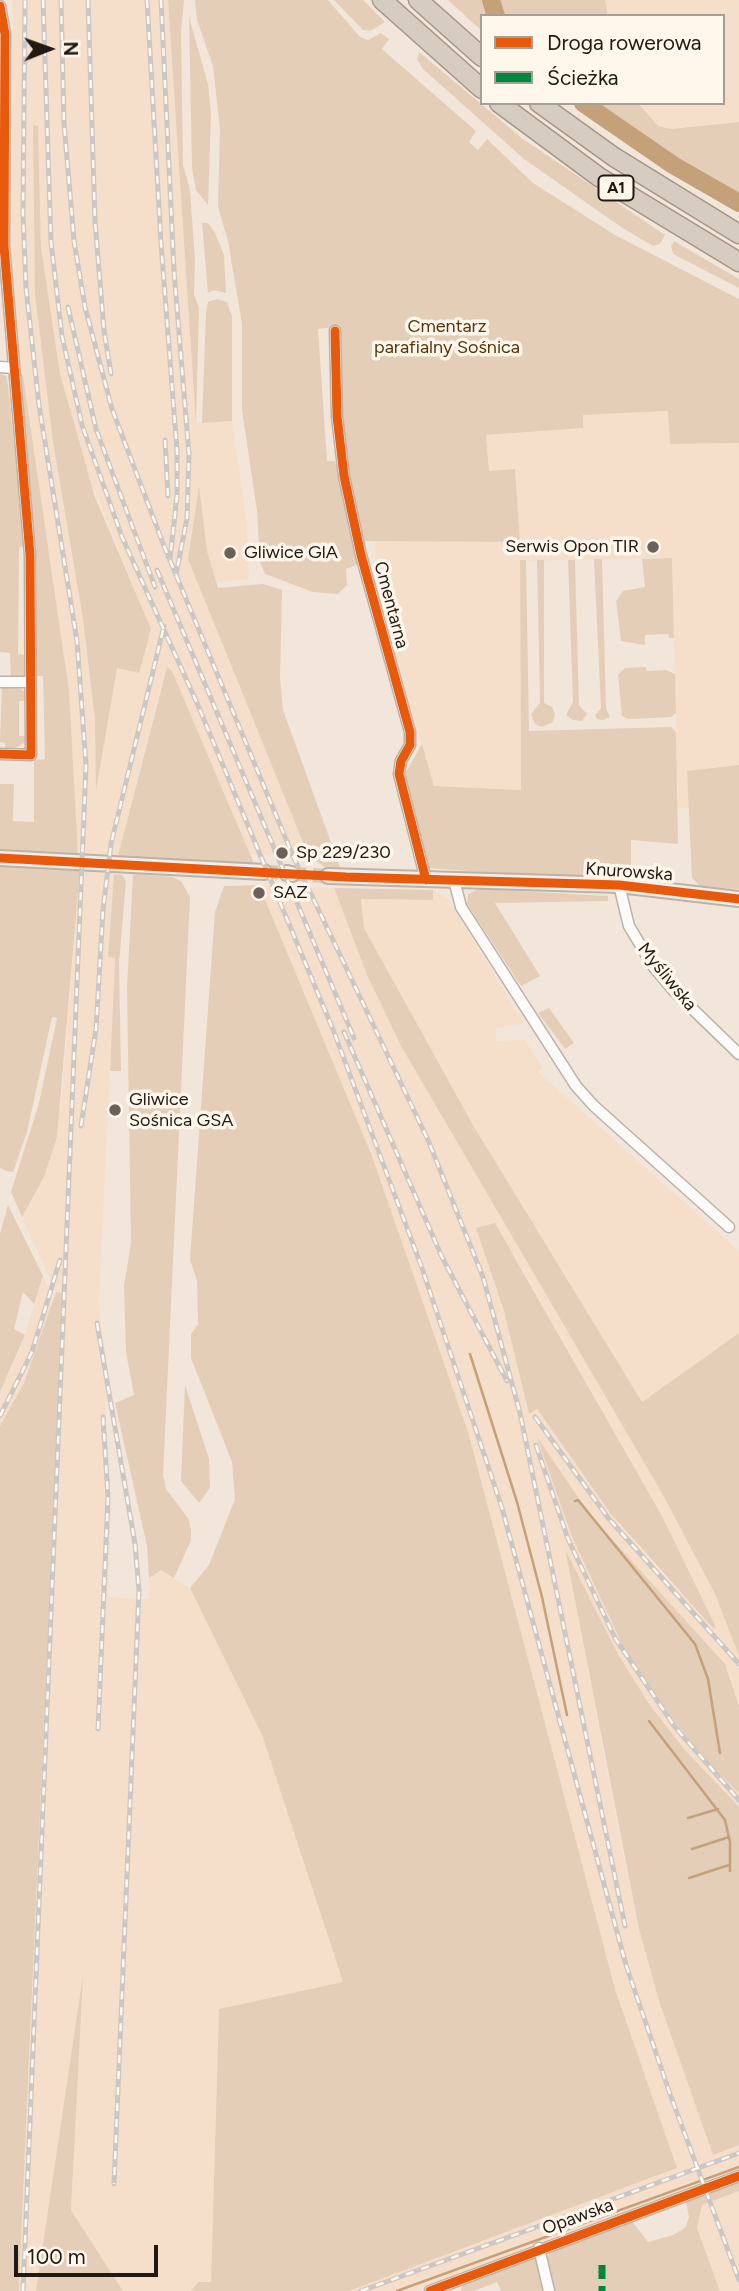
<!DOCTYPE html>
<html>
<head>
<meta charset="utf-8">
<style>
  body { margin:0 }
  #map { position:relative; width:739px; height:2291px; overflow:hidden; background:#f2e6da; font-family:Figtree,sans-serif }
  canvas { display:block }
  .legend { position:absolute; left:480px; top:14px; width:245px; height:91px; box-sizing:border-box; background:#fff6ec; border:2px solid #a79e95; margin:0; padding:9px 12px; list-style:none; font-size:21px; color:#221a12 }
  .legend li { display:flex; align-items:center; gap:14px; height:35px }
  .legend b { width:35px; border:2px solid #a79e95 }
  .north { position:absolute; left:14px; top:14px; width:70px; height:70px; -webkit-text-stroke:5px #fff6ec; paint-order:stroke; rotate:89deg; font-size:19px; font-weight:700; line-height:28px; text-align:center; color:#221a12 }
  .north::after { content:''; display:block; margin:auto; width:24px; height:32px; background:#221a12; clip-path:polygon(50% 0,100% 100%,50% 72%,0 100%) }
  .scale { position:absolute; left:14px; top:2245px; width:144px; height:32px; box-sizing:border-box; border:4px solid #221a12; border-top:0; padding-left:9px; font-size:21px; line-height:24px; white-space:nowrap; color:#221a12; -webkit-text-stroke:5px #fff6ec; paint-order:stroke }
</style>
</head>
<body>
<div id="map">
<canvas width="739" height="2291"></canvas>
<ul class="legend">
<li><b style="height:9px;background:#e8590c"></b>Droga rowerowa</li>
<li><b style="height:9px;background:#00873e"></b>Ścieżka</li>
</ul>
<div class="north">N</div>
<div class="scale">100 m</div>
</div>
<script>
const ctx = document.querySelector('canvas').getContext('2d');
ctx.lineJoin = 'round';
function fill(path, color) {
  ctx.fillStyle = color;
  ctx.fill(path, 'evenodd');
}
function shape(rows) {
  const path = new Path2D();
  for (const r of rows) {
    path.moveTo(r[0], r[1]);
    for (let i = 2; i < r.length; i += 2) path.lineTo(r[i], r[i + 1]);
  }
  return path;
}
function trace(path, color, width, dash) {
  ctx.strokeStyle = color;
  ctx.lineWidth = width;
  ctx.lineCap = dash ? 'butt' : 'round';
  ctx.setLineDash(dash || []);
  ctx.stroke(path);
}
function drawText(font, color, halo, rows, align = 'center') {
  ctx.font = font + ' Figtree,sans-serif';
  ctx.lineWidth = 7;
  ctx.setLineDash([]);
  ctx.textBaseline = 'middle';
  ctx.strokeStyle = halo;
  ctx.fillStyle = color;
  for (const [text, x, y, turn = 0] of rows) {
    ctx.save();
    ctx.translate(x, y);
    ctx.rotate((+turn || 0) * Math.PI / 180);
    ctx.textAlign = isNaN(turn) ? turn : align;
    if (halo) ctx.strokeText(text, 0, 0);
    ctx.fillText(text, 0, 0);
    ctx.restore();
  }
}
fill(shape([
  [12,0,168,0,196,423,232,421,247,525,249,579,216,582,207,551,198,491,189,549,225,652,308,855,250,855,172,671,168,668,164,673,118,856,82,854,75,840,69,690,47,538,14,368,4,246,5,34,13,28],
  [34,125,38,126,41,247,60,374,83,461,140,602,139,673,117,668,97,784,95,720,83,619,53,442,35,295],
  [605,0,739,0,739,122,671,129,658,126,638,103,723,103,723,16,607,16],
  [669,411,670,444,739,443,739,806,678,808,672,558,520,561,521,790,434,786,376,592,375,540,520,542,515,470,489,471,486,435,583,428,583,415],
  [80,868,114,874,108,957,115,957,99,1304,103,1348,113,1399,105,1402,111,1507,108,1597,149,1599,149,1578,161,1570,190,1588,262,1735,343,1983,219,2009,211,2282,198,2282,191,2291,123,2291,71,2210,81,1988,36,2291,19,2291,63,1295,56,1292,22,1217,44,1177,61,1104],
  [259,885,334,888,367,975,401,1046,663,1495,715,1594,739,1656,739,1706,725,1664,591,1516,539,1441,572,1537,622,1644,662,1706,708,1763,739,1793,739,1807,685,1750,649,1704,618,1654,565,1549,622,1849,639,1928,659,2001,713,2154,739,2145,739,2171,543,2241,418,2291,349,2291,677,2168,615,1989,469,1435,372,1156],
  [477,1229,514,1254,662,1516,716,1627,661,1573,611,1514,536,1409,529,1414,504,1311],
  [433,890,448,899,524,1023,496,1028,496,1041,525,1040,543,1068,538,1072,739,1251,739,1333,642,1402,473,1125,364,928,361,899,433,900],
  [43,1276,54,1301,24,1383,0,1426,0,1392,22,1345],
  [739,2191,739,2291,720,2291,697,2228,702,2205]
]), '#f5dfca');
fill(shape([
  [168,0,184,0,181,31,183,165,190,190,195,260,194,294,199,308,196,424],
  [195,0,328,0,360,37,368,40,381,33,389,39,382,49,476,131,469,142,478,150,487,139,533,183,615,235,739,299,739,443,670,444,668,411,583,415,583,428,486,435,489,471,515,469,520,542,363,541,347,459,339,363,340,326,318,329,327,461,335,461,358,564,346,569,347,585,338,594,313,592,265,574,260,562,257,511,242,410,242,324,228,241,218,207,220,129,213,66,197,20],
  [334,0,363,0,385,22,370,31,363,30],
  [448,0,483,0,490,16,482,16,482,31],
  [495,0,605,0,608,16,502,16],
  [189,17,208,84,211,114,208,205,196,190,192,168],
  [419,52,523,139,665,235,660,244,653,246,621,227,524,159,423,69,417,59],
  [572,103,638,103,658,126,671,129,739,122,739,212,621,138],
  [33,125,38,126,41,247,60,374,95,497,151,629,139,673,117,668,96,791,95,720,83,619,53,442,35,295],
  [202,223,208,223,215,233,224,255,226,293,214,290,208,293],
  [674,241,739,279,739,288,673,254,671,246],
  [217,299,227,302,232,316,232,421,202,423,206,312,208,302],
  [18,369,23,376,69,690,78,856,0,852,0,784,14,784,13,821,34,822,34,760,45,759,43,676,37,676,37,561],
  [0,373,6,376,8,385,25,546,19,547,18,654,25,655,25,679,11,679,10,653,0,652],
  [199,486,207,551,218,588,263,584,282,590,280,678,283,710,341,870,330,871,308,855,188,559],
  [672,558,674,638,669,638,668,634,645,635,645,645,621,641,616,601,623,591,645,587,642,559],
  [594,559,602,559,606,708,610,717,603,720,597,719,595,715,601,708],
  [520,560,526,560,529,731,671,727,676,732,678,844,631,840,631,875,525,875,427,868,403,777,422,744,434,786,521,790],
  [537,560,544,560,544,703,552,707,555,714,553,722,542,727,535,724,531,714,540,703],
  [568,560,575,560,579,705,587,714,582,721,573,720,566,715,573,702],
  [167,667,172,671,255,866,118,856],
  [646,667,646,671,666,670,675,674,676,713,671,717,628,719,622,716,618,675,625,668],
  [2,687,21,689,26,693,26,701,19,701,19,736,26,736,25,742,13,750,5,749,5,743,0,742],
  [739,765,739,889,702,888,692,878,687,771],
  [0,864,80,868,57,1137,44,1177,22,1217,11,1192,39,1103,57,1018,52,1017,27,1132,13,1172,6,1171,0,1168],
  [114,874,122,875,126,881,119,963,121,1071,110,1071,115,958,108,957],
  [133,874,172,877,181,881,190,897,163,1475,166,1489,188,1518,191,1529,191,1540,174,1578,161,1570,149,1578,147,1546,115,1403,134,1395,126,1352,124,1286,131,1243,127,988],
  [259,885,372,1156,469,1435,615,1989,677,2168,349,2291,191,2291,198,2282,211,2282,219,2009,343,1982,262,1735,190,1588,209,1565,235,1499,232,1462,191,1358,191,1334,198,1324,197,1281,190,1259,215,912,224,886],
  [334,888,433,890,433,900,361,899,364,928,473,1125,642,1402,739,1333,739,1656,715,1594,663,1495,401,1046,367,975],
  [479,889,608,896,608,901,495,903,540,976,521,986,467,904,468,894],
  [549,1008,574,1043,565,1049,538,1013],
  [8,1205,43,1276,34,1304,23,1292,14,1329,25,1335,0,1392,0,1234],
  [495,1223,662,1516,716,1627,713,1628,611,1514,537,1409,529,1414,504,1311,476,1228],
  [56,1292,63,1294,19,2285,19,2291,0,2291,0,1426,24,1383],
  [185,1385,209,1459,210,1488,199,1503,181,1481],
  [537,1437,591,1516,725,1664,739,1706,739,1793,708,1763,662,1706,622,1644,572,1537],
  [565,1549,618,1654,649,1704,685,1750,739,1807,739,2145,713,2155,659,2001,639,1929],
  [83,1975,71,2210,123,2291,36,2291],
  [739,2179,739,2191,702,2205,697,2228,720,2291,555,2291,547,2259,551,2249,631,2220,648,2242,673,2235,685,2228,689,2217,686,2202,691,2197],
  [535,2256,545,2291,501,2291,497,2282,474,2291,461,2291,463,2282]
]), '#e5ceb7');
trace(shape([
  [470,1354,517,1502,542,1597,567,1715],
  [575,1501,578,1500,695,1644,708,1679,720,1753],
  [649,1721,725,1820,730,1842,730,1871],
  [688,1818,718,1809],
  [692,1849,729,1837],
  [689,1878,729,1865],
  [397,2291,739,2167]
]), '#c5a17a', 2.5);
trace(shape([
  [491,0,496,16],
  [583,103,673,165,739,203]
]), '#c5a17a', 18);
trace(shape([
  [264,872,287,873],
  [292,874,328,876]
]), '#d3c7bc', 14, [14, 7]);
const street = shape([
  [0,6,5,34,4,246,30,555,31,755,0,754],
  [335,331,337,416,344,476,361,555,410,732,410,745,401,761,399,774,426,880],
  [0,367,14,368],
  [0,682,30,682],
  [454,880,461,907,576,1086,594,1106,729,1227],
  [619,885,629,926,653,966,674,991,739,1054],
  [539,2248,549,2291],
  [430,2291,739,2176]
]);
const secondary = shape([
  [0,858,264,872],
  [287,873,292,874],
  [328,876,619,885,739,899]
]);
const highway = shape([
  [382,0,482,89],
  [418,0,482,57],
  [499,103,599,177,739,262],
  [539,103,614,157,739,234]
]);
trace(street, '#bbb2a8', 13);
trace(secondary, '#bbb2a8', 18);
trace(highway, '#a59686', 21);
trace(street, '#fdfbf9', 10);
trace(secondary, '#f1ede8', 14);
trace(highway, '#d7ccc0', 18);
const rail = shape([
  [43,0,51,242,62,336,82,425,122,537,197,703,334,1032,422,1268,502,1508,626,1965,670,2094,739,2280],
  [61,0,64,123,74,241,85,307,112,409,164,546,293,856,428,1140,483,1277,520,1413,625,1926],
  [88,0,95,221,104,331,111,374],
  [147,0,161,243,177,451,177,496,170,559],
  [161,0,174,271,189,455,187,518,176,575],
  [68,307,96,429,155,587],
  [165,440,168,496],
  [157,570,354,1038],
  [344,1032,442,1257,507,1381],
  [81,1126,96,1029,103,910,111,844,164,626],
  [97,1323,135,1544,139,1590,114,2184],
  [0,1416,32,1352,60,1260],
  [535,1417,609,1519,739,1664],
  [536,1445,568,1539,615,1638,675,1727,739,1800],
  [98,1729,108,1497,103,1417],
  [23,2291,86,765,77,641,39,405,26,288,23,214,25,0],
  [361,2291,739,2153]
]);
trace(rail, '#cbc7c4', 5);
trace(rail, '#fff6ec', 2.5, [8]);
trace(shape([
  [602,2265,602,2291]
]), '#00873e', 7, [14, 7]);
trace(shape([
  [0,6,5,34,4,246,30,555,31,755,0,754],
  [335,331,337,416,344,476,361,555,410,732,410,745,401,761,399,774,426,880],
  [0,858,346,877,619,885,739,899],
  [430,2291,739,2176]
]), '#e8590c', 9);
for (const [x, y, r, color] of [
  [653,547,7,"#6b6158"],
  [230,553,7,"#6b6158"],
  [282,853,7,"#6b6158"],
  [259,893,7,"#6b6158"],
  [115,1110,7,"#6b6158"]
]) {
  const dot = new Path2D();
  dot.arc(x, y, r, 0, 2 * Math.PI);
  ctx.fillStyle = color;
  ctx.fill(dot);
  trace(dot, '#fff6ec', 2.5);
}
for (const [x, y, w] of [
  [616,188,35]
]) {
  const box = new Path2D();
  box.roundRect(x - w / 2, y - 12.5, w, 25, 5);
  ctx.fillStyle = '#fff6ec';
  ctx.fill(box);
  trace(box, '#221a12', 2);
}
drawText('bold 16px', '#221a12', null, [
  ["A1",616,188]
]);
drawText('18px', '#55340a', '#fff6ec', [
  ["Cmentarz",447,327],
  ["parafialny Sośnica",447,348]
]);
drawText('18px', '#221a12', '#fff6ec', [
  ["Serwis Opon TIR",639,547,"right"],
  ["Gliwice GlA",244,553],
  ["Sp 229/230",296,853],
  ["SAZ",273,893],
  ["Gliwice",129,1100],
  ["Sośnica GSA",129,1121]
], 'left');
drawText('18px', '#221a12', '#fff6ec', [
  ["Cmentarna",391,605,75],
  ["Knurowska",629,872,4],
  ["Myśliwska",667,977,51],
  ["Opawska",578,2217,-20]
]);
</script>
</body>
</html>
